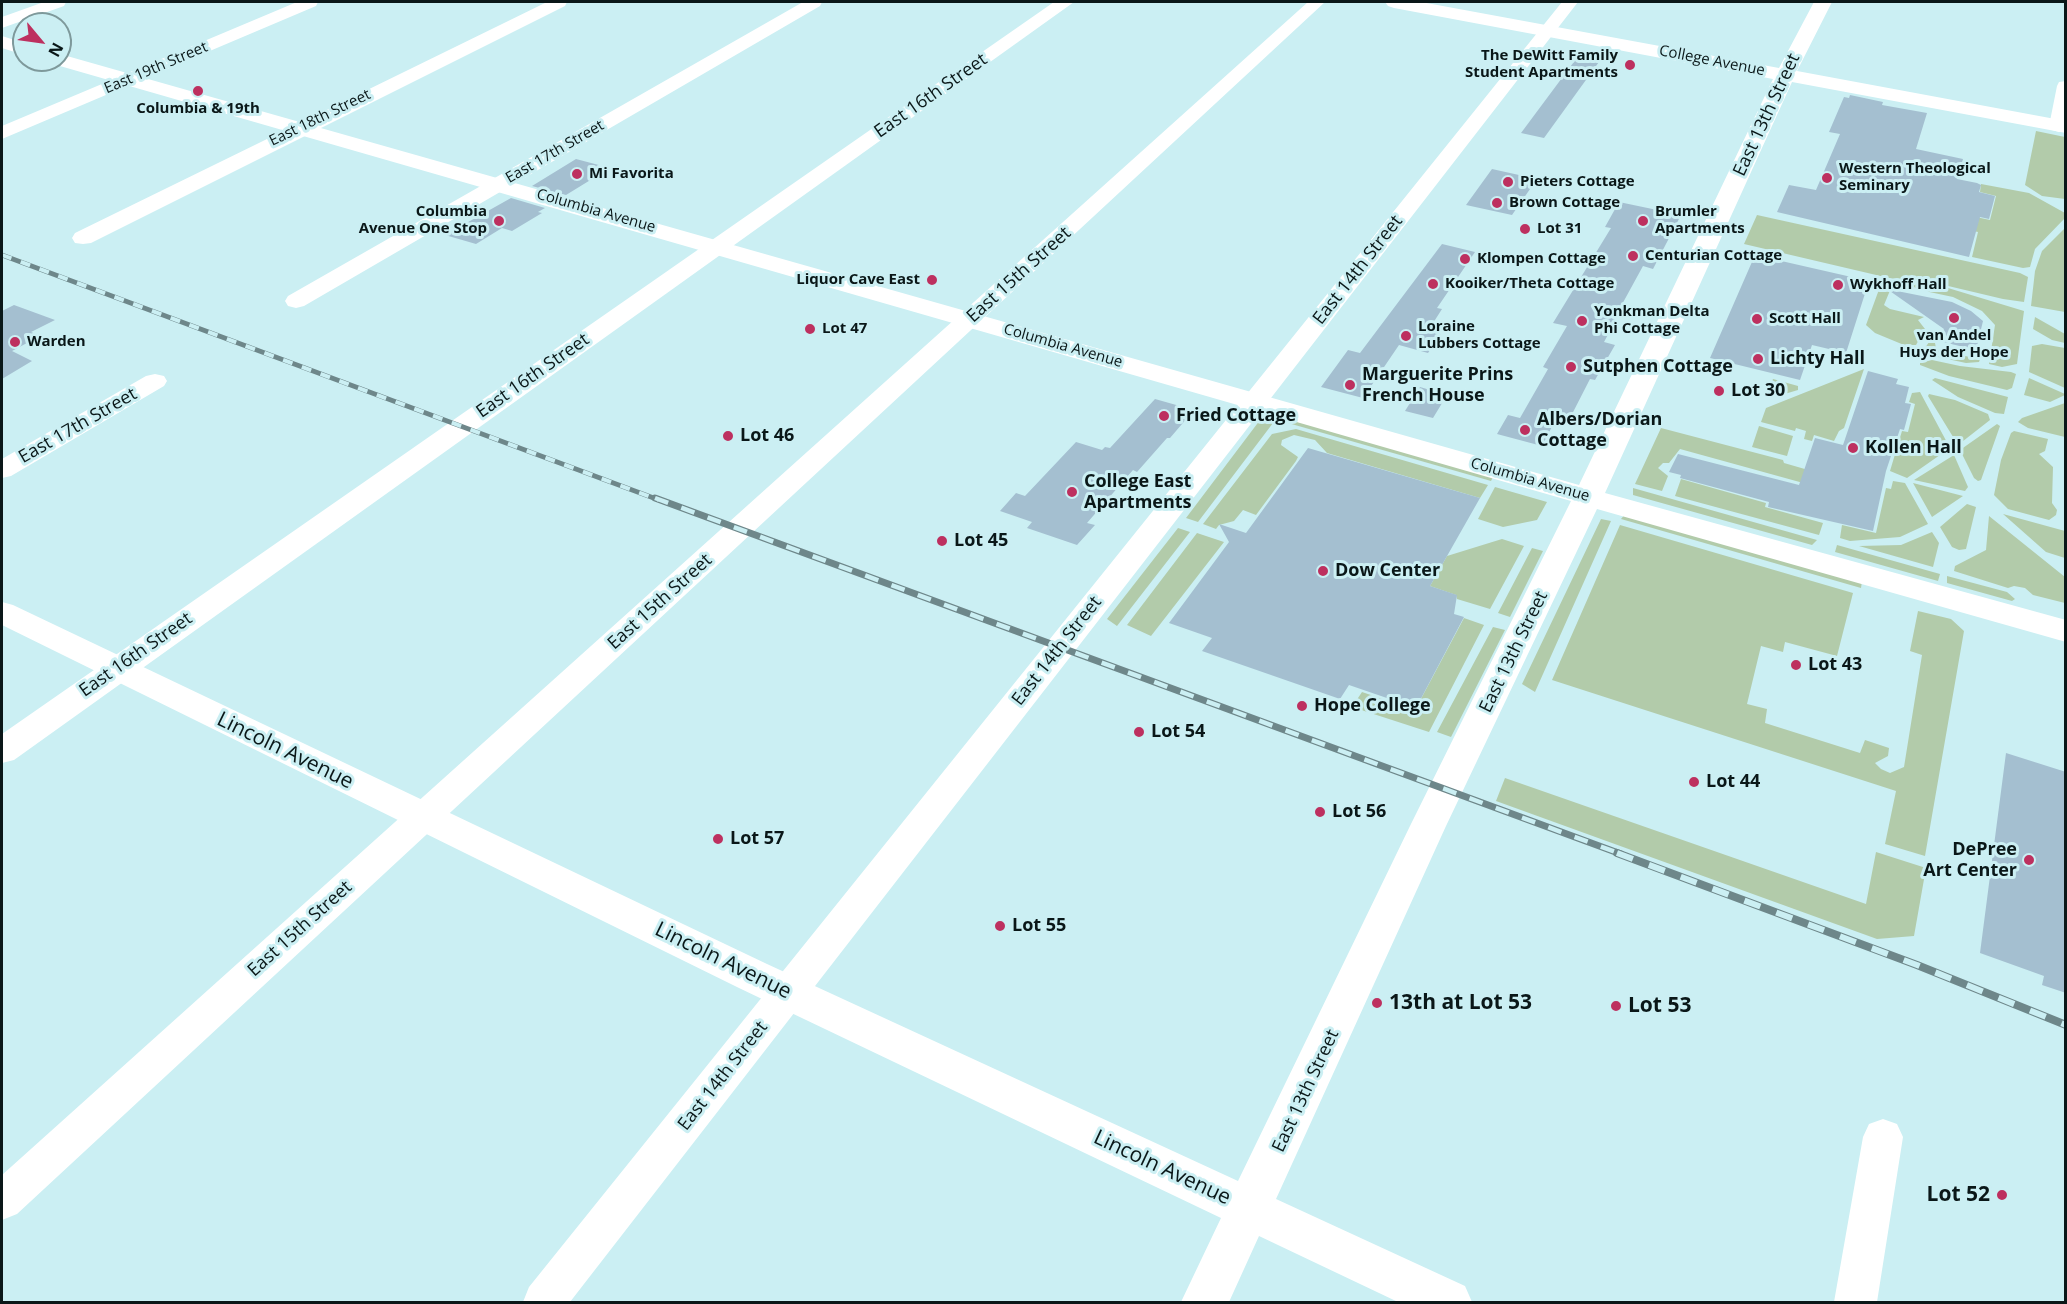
<!DOCTYPE html>
<html>
<head>
<meta charset="utf-8">
<style>
  body { margin:0 }
  #map { position:relative; width:2067px; height:1304px; overflow:hidden; background:#cbeff3; font-family:"Open Sans",sans-serif }
  canvas { display:block }
  .frame { position:absolute; inset:0; border:3px solid #0a1718; pointer-events:none }
  .north { position:absolute; left:12px; top:12px; width:60px; height:60px; box-sizing:border-box; background:#cbeff3; border:2px solid #7e999b; border-radius:50%; rotate:119deg; font-size:16px; font-weight:700; line-height:24px; text-align:center; color:#0a1718 }
  .north::after { content:''; display:block; margin:auto; width:21px; height:27px; background:#bd305f; clip-path:polygon(50% 0,100% 100%,50% 72%,0 100%) }
</style>
</head>
<body>
<div id="map">
<canvas width="2067" height="1304"></canvas>
<div class="frame"></div>
<div class="north">N</div>
</div>
<script>
const ctx = document.querySelector('canvas').getContext('2d');
ctx.lineJoin = 'round';
function fill(path, color) {
  ctx.fillStyle = color;
  ctx.fill(path, 'evenodd');
}
function shape(rows) {
  const path = new Path2D();
  for (const r of rows) {
    path.moveTo(r[0], r[1]);
    for (let i = 2; i < r.length; i += 2) path.lineTo(r[i], r[i + 1]);
  }
  return path;
}
function trace(path, color, width, dash) {
  ctx.strokeStyle = color;
  ctx.lineWidth = width;
  ctx.lineCap = dash ? 'butt' : 'round';
  ctx.setLineDash(dash || []);
  ctx.stroke(path);
}
function drawText(font, color, halo, rows, align = 'center') {
  ctx.font = font + ' "Open Sans",sans-serif';
  ctx.lineWidth = 6;
  ctx.setLineDash([]);
  ctx.textBaseline = 'middle';
  ctx.strokeStyle = halo;
  ctx.fillStyle = color;
  for (const [text, x, y, turn = 0] of rows) {
    ctx.save();
    ctx.translate(x, y);
    ctx.rotate((+turn || 0) * Math.PI / 180);
    ctx.textAlign = isNaN(turn) ? turn : align;
    if (halo) ctx.strokeText(text, 0, 0);
    ctx.fillText(text, 0, 0);
    ctx.restore();
  }
}
fill(shape([
  [2036,131,2065,137,2065,199,2042,196,2025,185],
  [1981,184,2029,193,2065,213,2065,218,2035,249,2030,267,2023,268,1972,257,1978,232,1927,221,1962,214,1990,220,1996,196,1980,192],
  [1757,215,2020,273,2028,277,2024,302,2003,299,1944,285,1889,278,1744,244],
  [2065,228,2065,312,2031,306,2035,271,2042,251],
  [1886,282,1902,284,1907,288,1891,288,1884,305,1890,309,1924,317,1918,320,1925,329,1916,345,1904,345,1875,333,1866,325,1881,284],
  [1913,284,1948,288,2024,311,2017,364,2002,367,1989,364,1995,325,1982,311,1953,297,1920,290,1914,287],
  [2035,317,2065,334,2065,343,2052,340,2033,329],
  [1929,342,1935,343,1936,348,1945,352,1980,359,1979,362,1966,363,1938,357,1925,348],
  [2042,344,2065,348,2065,388,2029,372,2032,346],
  [1932,360,1960,366,2011,372,2016,374,2012,388,2007,390,1949,376,1920,365,1920,363],
  [1864,369,1844,428,1839,431,1834,441,1814,435,1812,441,1804,439,1806,431,1796,428,1795,431,1761,422,1766,408],
  [1935,378,2008,397,2004,414,1995,413,1958,397,1932,380],
  [2029,378,2065,394,2065,395,2050,402,2024,395],
  [1773,379,1798,386,1798,390,1771,398,1767,394],
  [1920,392,1950,448,1907,478,1890,471,1902,431,1908,432,1915,404,1909,402,1912,393],
  [1929,394,1955,400,1988,414,1990,420,1958,445,1928,396],
  [2065,403,2065,437,2028,428,2018,422,2022,418],
  [1286,416,1494,475,1491,481,1281,421],
  [1260,420,1273,423,1198,522,1186,518],
  [1997,424,2000,426,1981,480,1978,481,1974,478,1960,450],
  [1759,426,1793,436,1787,456,1752,447],
  [1661,428,1783,460,1784,463,1829,476,1825,489,1680,449,1669,463,1663,463,1658,468,1668,476,1662,491,1635,484],
  [1296,429,1488,485,1480,498,1327,453,1315,440,1294,435,1282,440,1281,445,1298,457,1296,461,1256,515,1243,510,1234,521,1219,525,1216,529,1203,524,1272,434],
  [2014,431,2048,439,2045,451,2039,454,2053,467,2052,503,2057,510,2056,515,2049,520,2008,509,1994,495,2001,460,2011,433],
  [1954,455,1968,487,1965,491,1914,480],
  [1681,479,1766,503,1765,507,1823,523,1819,535,1675,496],
  [1893,481,1905,483,1928,524,1900,537,1850,541,1840,538,1842,525,1876,533,1886,488,1891,489],
  [1913,483,1963,496,1932,517],
  [1495,487,1547,502,1537,520,1503,527,1478,519],
  [1633,488,1817,540,1812,545,1633,495],
  [1967,504,1976,507,1966,549,1959,550,1952,547,1940,527],
  [1626,513,1862,581,1861,588,1621,519],
  [2003,514,2065,531,2065,558,2046,552],
  [1989,516,2065,577,2065,603,2033,595,2025,588,2014,586,2008,588,1954,571,1955,566,1986,550],
  [1601,519,1611,521,1535,692,1522,684],
  [1620,525,1853,593,1837,656,1785,642,1783,652,1761,646,1747,704,1767,709,1765,723,1860,753,1865,740,1889,748,1888,756,1875,763,1881,769,1890,773,1904,767,1922,655,1910,651,1918,611,1951,619,1964,631,1925,856,1885,844,1896,791,1552,680],
  [1178,528,1190,532,1117,626,1107,619],
  [1932,532,1939,543,1933,567,1859,546,1901,545],
  [1197,533,1224,542,1151,636,1127,625],
  [1502,539,1524,546,1490,609,1457,599,1456,595,1430,586,1447,556],
  [1837,545,1940,574,1938,581,1835,552],
  [1532,548,1543,551,1510,617,1498,613],
  [1947,576,2007,592,2015,599,2012,601,1947,583],
  [1464,618,1484,625,1429,732,1352,707,1362,692,1415,710],
  [1493,627,1505,630,1451,737,1437,732],
  [1505,778,1866,904,1876,852,1926,868,1914,936,1877,939,1496,801]
]), '#b2cbaa');
fill(shape([
  [1582,51,1604,55,1544,138,1521,133],
  [1850,95,1883,102,1882,105,1927,113,1916,149,1963,159,1957,179,1977,183,1981,185,1979,192,1995,196,1989,219,1980,217,1969,257,1777,212,1789,185,1816,190,1840,134,1829,132,1844,97,1849,98],
  [576,159,610,168,566,195,532,186],
  [1492,169,1537,179,1512,215,1466,205],
  [511,198,545,208,538,212,542,213,512,231,502,228,476,244,445,235],
  [1619,202,1681,215,1653,269,1643,266,1614,319,1616,320,1604,342,1615,345,1595,380,1590,379,1569,420,1557,417,1542,446,1497,434,1508,415,1520,418,1548,369,1543,367,1567,326,1553,323,1611,228,1605,227],
  [1442,244,1475,252,1437,308,1442,309,1428,331,1441,334,1428,353,1399,345,1363,398,1321,387,1348,350,1360,353],
  [1755,255,1869,281,1846,353,1812,345,1800,380,1710,358],
  [1887,289,1952,302,1971,311,1983,321,1976,350,1939,341,1944,329],
  [14,305,55,320,31,332,40,336,12,351,32,361,2,379,2,311],
  [1868,371,1898,379,1896,384,1909,387,1905,403,1911,404,1904,430,1900,429,1886,471,1873,531,1768,507,1769,502,1680,478,1681,475,1669,472,1678,454,1799,485,1815,438,1843,445],
  [1420,387,1447,395,1433,418,1405,411],
  [1155,399,1194,410,1170,438,1167,438,1137,472,1133,470,1087,523,1095,525,1077,545,1027,528,1032,522,1000,511,1016,493,1025,496,1076,442,1102,450,1105,447,1110,448],
  [1308,448,1480,498,1430,586,1457,595,1454,614,1464,617,1416,708,1349,685,1340,699,1202,651,1212,638,1169,623,1229,542,1219,524,1246,533],
  [2006,753,2066,772,2066,993,2042,985,2044,976,1980,953]
]), '#a4bfd0');
fill(shape([
  [44,2,66,2,64,6,2,28,2,17,44,2],
  [297,2,318,2,316,6,2,139,2,126,297,2],
  [547,2,567,2,565,6,91,243,83,244,75,243,72,238,75,233,547,2],
  [803,2,822,2,820,6,304,306,296,308,288,306,285,301,288,296,803,2],
  [1308,2,1325,2,17,1214,2,1220,2,1175,1308,2],
  [1562,2,1578,2,570,1302,523,1302,529,1287,1562,2],
  [2066,81,2066,130,2059,132,2052,130,2049,126,2057,86,2059,82,2066,81],
  [155,374,164,376,167,381,164,386,11,476,2,478,2,459,146,376,155,374],
  [1883,1119,1897,1124,1903,1137,1877,1302,1834,1302,1863,1137,1869,1124,1883,1119]
]), '#fff');
fill(shape([
  [1385,2,1421,2,1779,68,1814,2,1832,2,1797,71,2066,121,2066,133,1792,82,1605,493,2066,620,2066,642,1597,509,1446,826,1276,1199,1465,1286,1472,1302,1398,1302,1259,1236,1229,1302,1181,1302,1221,1218,739,988,2,625,2,602,13,605,767,964,1238,1181,1410,826,1571,501,53,64,50,60,60,60,60,54,67,56,1579,485,1773,79,1394,8,1388,6,1385,2],
  [2,36,24,43,24,55,2,48,2,36]
]), '#fff');
fill(shape([
  [1054,2,1074,2,14,760,2,763,2,734,1054,2]
]), '#fff');
const railFar2 = shape([
  [2,255,659,500]
]);
const railFar1 = shape([
  [655,498,1621,854]
]);
const rail = shape([
  [1617,853,1917,965,2066,1025]
]);
trace(railFar2, '#6e878a', 5);
trace(railFar1, '#6e878a', 7);
trace(rail, '#6e878a', 8);
trace(railFar2, '#cbeff3', 4, [10]);
trace(railFar1, '#cbeff3', 4.5, [14]);
trace(rail, '#cbeff3', 6, [17]);
for (const [x, y, r, color] of [
  [1630,65,6,"#bd305f"],
  [198,91,6,"#bd305f"],
  [577,174,6,"#bd305f"],
  [1827,178,6,"#bd305f"],
  [1508,182,6,"#bd305f"],
  [1497,203,6,"#bd305f"],
  [499,221,6,"#bd305f"],
  [1643,221,6,"#bd305f"],
  [1525,229,6,"#bd305f"],
  [1633,256,6,"#bd305f"],
  [1465,259,6,"#bd305f"],
  [932,280,6,"#bd305f"],
  [1433,284,6,"#bd305f"],
  [1838,285,6,"#bd305f"],
  [1954,318,6,"#bd305f"],
  [1757,319,6,"#bd305f"],
  [1582,321,6,"#bd305f"],
  [810,329,6,"#bd305f"],
  [1406,336,6,"#bd305f"],
  [15,342,6,"#bd305f"],
  [1758,359,6,"#bd305f"],
  [1571,367,6,"#bd305f"],
  [1350,385,6,"#bd305f"],
  [1719,391,6,"#bd305f"],
  [1164,416,6,"#bd305f"],
  [1525,430,6,"#bd305f"],
  [728,436,6,"#bd305f"],
  [1853,448,6,"#bd305f"],
  [1072,492,6,"#bd305f"],
  [942,541,6,"#bd305f"],
  [1323,571,6,"#bd305f"],
  [1796,665,6,"#bd305f"],
  [1302,706,6,"#bd305f"],
  [1139,732,6,"#bd305f"],
  [1694,782,6,"#bd305f"],
  [1320,812,6,"#bd305f"],
  [718,839,6,"#bd305f"],
  [2029,860,6,"#bd305f"],
  [1000,926,6,"#bd305f"],
  [1377,1003,6,"#bd305f"],
  [1616,1006,6,"#bd305f"],
  [2002,1195,6,"#bd305f"]
]) {
  const dot = new Path2D();
  dot.arc(x, y, r, 0, 2 * Math.PI);
  ctx.fillStyle = color;
  ctx.fill(dot);
  trace(dot, '#cbeff3', 2);
}
drawText('bold 15px', '#0a1718', '#cbeff3', [
  ["The DeWitt Family",1618,56,"right"],
  ["Student Apartments",1618,73,"right"],
  ["Columbia & 19th",198,109,"center"],
  ["Western Theological",1839,169],
  ["Seminary",1839,186],
  ["Mi Favorita",589,174],
  ["Pieters Cottage",1520,182],
  ["Brown Cottage",1509,203],
  ["Columbia",487,212,"right"],
  ["Avenue One Stop",487,229,"right"],
  ["Brumler",1655,212],
  ["Apartments",1655,229],
  ["Lot 31",1537,229],
  ["Centurian Cottage",1645,256],
  ["Klompen Cottage",1477,259],
  ["Liquor Cave East",920,280,"right"],
  ["Kooiker/Theta Cottage",1445,284],
  ["Wykhoff Hall",1850,285],
  ["Yonkman Delta",1594,312],
  ["Phi Cottage",1594,329],
  ["Scott Hall",1769,319],
  ["Loraine",1418,327],
  ["Lubbers Cottage",1418,344],
  ["Lot 47",822,329],
  ["van Andel",1954,336,"center"],
  ["Huys der Hope",1954,353,"center"],
  ["Warden",27,342]
], 'left');
drawText('15px', '#0a1718', '#cbeff3', [
  ["College Avenue",1712,61,11],
  ["East 19th Street",156,68,-23],
  ["East 18th Street",320,118,-26],
  ["East 17th Street",555,152,-30],
  ["Columbia Avenue",596,211,16],
  ["Columbia Avenue",1063,346,16],
  ["Columbia Avenue",1530,480,16]
]);
drawText('18px', '#0a1718', '#cbeff3', [
  ["East 16th Street",931,96,-35],
  ["East 13th Street",1767,115,-65],
  ["East 14th Street",1358,270,-52],
  ["East 15th Street",1019,275,-42],
  ["East 16th Street",533,376,-35],
  ["East 17th Street",78,426,-30],
  ["East 15th Street",660,602,-42],
  ["East 14th Street",1057,651,-52],
  ["East 13th Street",1514,652,-64],
  ["East 16th Street",136,655,-35],
  ["East 15th Street",300,929,-42],
  ["East 14th Street",723,1076,-52],
  ["East 13th Street",1306,1091,-65]
]);
drawText('bold 18px', '#0a1718', '#cbeff3', [
  ["Lichty Hall",1770,359],
  ["Sutphen Cottage",1583,367],
  ["Marguerite Prins",1362,375],
  ["French House",1362,396],
  ["Lot 30",1731,391],
  ["Fried Cottage",1176,416],
  ["Albers/Dorian",1537,420],
  ["Cottage",1537,441],
  ["Lot 46",740,436],
  ["Kollen Hall",1865,448],
  ["College East",1084,482],
  ["Apartments",1084,503],
  ["Lot 45",954,541],
  ["Dow Center",1335,571],
  ["Lot 43",1808,665],
  ["Hope College",1314,706],
  ["Lot 54",1151,732],
  ["Lot 44",1706,782],
  ["Lot 56",1332,812],
  ["Lot 57",730,839],
  ["DePree",2017,850,"right"],
  ["Art Center",2017,871,"right"],
  ["Lot 55",1012,926]
], 'left');
drawText('21px', '#0a1718', '#cbeff3', [
  ["Lincoln Avenue",285,751,26],
  ["Lincoln Avenue",723,961,26],
  ["Lincoln Avenue",1162,1168,25]
]);
drawText('bold 21px', '#0a1718', '#cbeff3', [
  ["13th at Lot 53",1389,1003],
  ["Lot 53",1628,1006],
  ["Lot 52",1990,1195,"right"]
], 'left');
</script>
</body>
</html>
